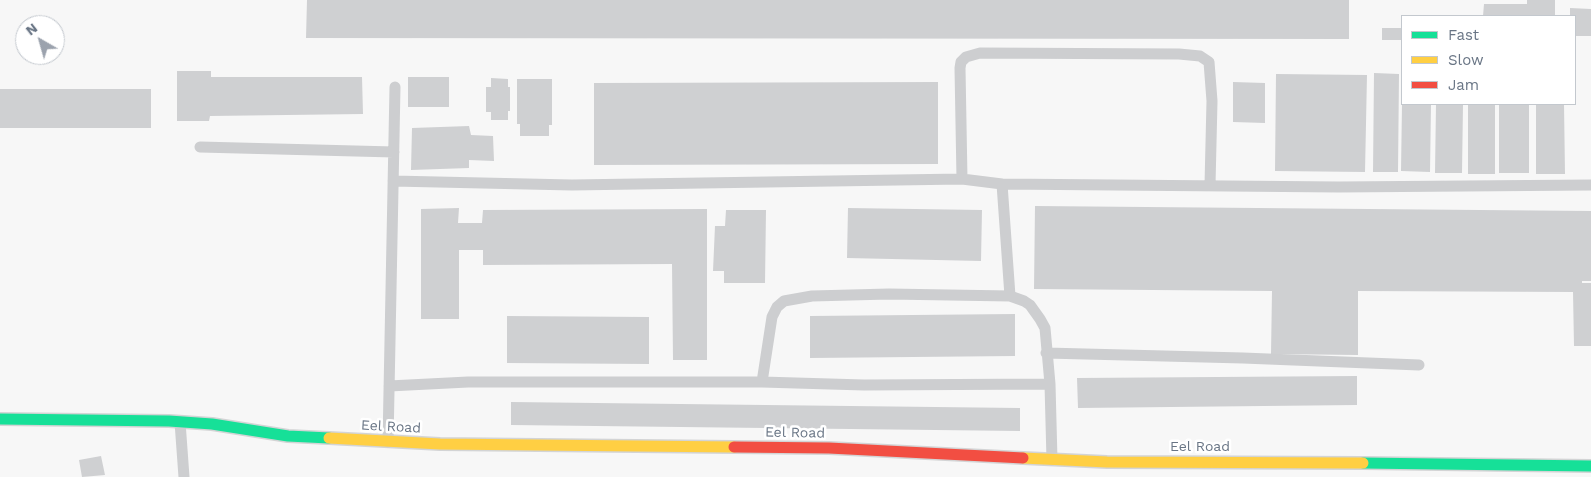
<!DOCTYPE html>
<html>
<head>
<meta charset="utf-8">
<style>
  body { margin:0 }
  #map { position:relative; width:1591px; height:477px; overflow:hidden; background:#f7f7f7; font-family:"Work Sans",sans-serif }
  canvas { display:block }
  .legend { position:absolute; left:1401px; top:15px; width:175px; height:90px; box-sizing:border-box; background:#fff; border:1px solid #c3c8ce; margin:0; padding:6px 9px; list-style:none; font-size:15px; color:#697585 }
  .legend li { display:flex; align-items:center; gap:10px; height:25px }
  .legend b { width:25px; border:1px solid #c3c8ce }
  .north { position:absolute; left:15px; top:15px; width:50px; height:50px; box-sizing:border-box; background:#fff; border:1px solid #c3c8ce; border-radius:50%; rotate:322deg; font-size:14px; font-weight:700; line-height:20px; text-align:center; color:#697585 }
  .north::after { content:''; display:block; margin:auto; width:18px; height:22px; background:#9ba2ad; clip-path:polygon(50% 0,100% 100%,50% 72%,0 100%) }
</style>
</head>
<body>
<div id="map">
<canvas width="1591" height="477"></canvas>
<ul class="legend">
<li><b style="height:6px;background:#16e098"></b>Fast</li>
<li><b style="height:6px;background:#ffcf43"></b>Slow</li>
<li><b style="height:6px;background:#f24e42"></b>Jam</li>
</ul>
<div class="north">N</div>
</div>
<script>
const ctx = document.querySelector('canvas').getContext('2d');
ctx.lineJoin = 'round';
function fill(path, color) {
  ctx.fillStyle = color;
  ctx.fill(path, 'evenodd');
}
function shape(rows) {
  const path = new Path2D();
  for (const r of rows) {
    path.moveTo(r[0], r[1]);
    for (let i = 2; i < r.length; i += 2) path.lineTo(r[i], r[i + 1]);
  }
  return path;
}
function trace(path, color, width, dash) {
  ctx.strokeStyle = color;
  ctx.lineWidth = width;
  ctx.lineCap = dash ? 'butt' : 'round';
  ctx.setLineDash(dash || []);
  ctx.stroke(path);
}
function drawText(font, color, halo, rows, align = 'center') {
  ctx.font = font + ' "Work Sans",sans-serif';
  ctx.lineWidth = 5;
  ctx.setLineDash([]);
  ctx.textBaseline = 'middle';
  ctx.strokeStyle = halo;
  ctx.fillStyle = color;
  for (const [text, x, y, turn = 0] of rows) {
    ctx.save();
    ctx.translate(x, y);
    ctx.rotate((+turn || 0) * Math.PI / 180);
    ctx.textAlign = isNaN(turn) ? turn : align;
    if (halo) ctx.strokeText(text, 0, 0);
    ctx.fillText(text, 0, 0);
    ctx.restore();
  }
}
fill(shape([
  [307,0,1349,0,1349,39,306,38],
  [1527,0,1555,0,1555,16,1483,16,1484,4,1527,4],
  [1570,8,1591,9,1591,36,1575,36,1575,16,1570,16],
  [1382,28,1402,28,1402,40,1382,40],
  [177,71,211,71,211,77,362,77,363,114,210,116,209,121,177,121],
  [1374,73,1399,74,1398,172,1373,172],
  [1276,74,1367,75,1365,172,1275,171],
  [408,77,449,77,449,107,408,107],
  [491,78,508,79,508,87,510,87,510,111,508,111,508,120,491,120,491,112,486,112,486,87,491,87],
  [517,79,552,79,552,125,549,125,549,136,520,136,520,124,517,124],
  [938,82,938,164,594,165,594,83],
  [1233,82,1265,83,1265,123,1233,122],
  [0,89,151,89,151,128,0,128],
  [1402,104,1431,104,1430,172,1401,171],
  [1436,104,1463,104,1462,173,1435,173],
  [1468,104,1495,104,1495,174,1468,174],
  [1499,104,1529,104,1529,173,1499,173],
  [1536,104,1564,104,1565,174,1536,174],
  [469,126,471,135,493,136,494,161,469,160,469,168,411,170,412,128],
  [1035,206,1591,211,1591,281,1582,281,1582,283,1591,283,1591,346,1574,346,1573,292,1358,291,1358,355,1271,354,1272,291,1034,289],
  [459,208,458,223,482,223,483,210,707,209,707,360,673,360,672,264,483,265,483,250,459,250,459,319,421,319,421,209],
  [848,208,982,210,981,261,847,258],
  [726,210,766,210,765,283,724,283,724,271,713,271,715,226,725,226],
  [1015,314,1015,356,810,358,810,316],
  [507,316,649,317,649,364,507,363],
  [1357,376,1357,405,1078,408,1077,378],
  [511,402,1020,408,1020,431,511,425],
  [101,456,105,475,82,477,79,460]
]), '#cfd0d2');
const fast = shape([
  [0,419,169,421,212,424,288,436,329,438],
  [1363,463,1591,466]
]);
const slow = shape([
  [329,438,440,444,734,447],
  [1023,458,1107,462,1363,463]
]);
const jam = shape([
  [734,447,829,448,1023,458]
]);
trace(fast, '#d3d4d5', 14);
trace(slow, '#d3d4d5', 14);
trace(jam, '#d3d4d5', 14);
trace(shape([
  [200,147,394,152],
  [962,179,1002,184],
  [393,181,572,185,962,179,960,68,961,62,966,57,980,53,1179,54,1200,56,1209,62,1212,101,1210,185],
  [1010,296,1002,184,1339,187,1591,185],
  [1046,353,1243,358,1419,365],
  [762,382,864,385,1050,384],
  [389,386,468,382,762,382,772,317,777,307,784,301,812,296,889,294,1010,296,1024,301,1030,305,1040,319,1045,328,1050,384,1052,460],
  [180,422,184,477],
  [388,442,395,87]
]), '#cdced0', 11);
trace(fast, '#16e098', 11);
trace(slow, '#ffcf43', 11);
trace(jam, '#f24e42', 11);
drawText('14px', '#697585', '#fff', [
  ["Eel Road",391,427,3],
  ["Eel Road",795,433,1],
  ["Eel Road",1200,447]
]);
</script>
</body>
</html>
